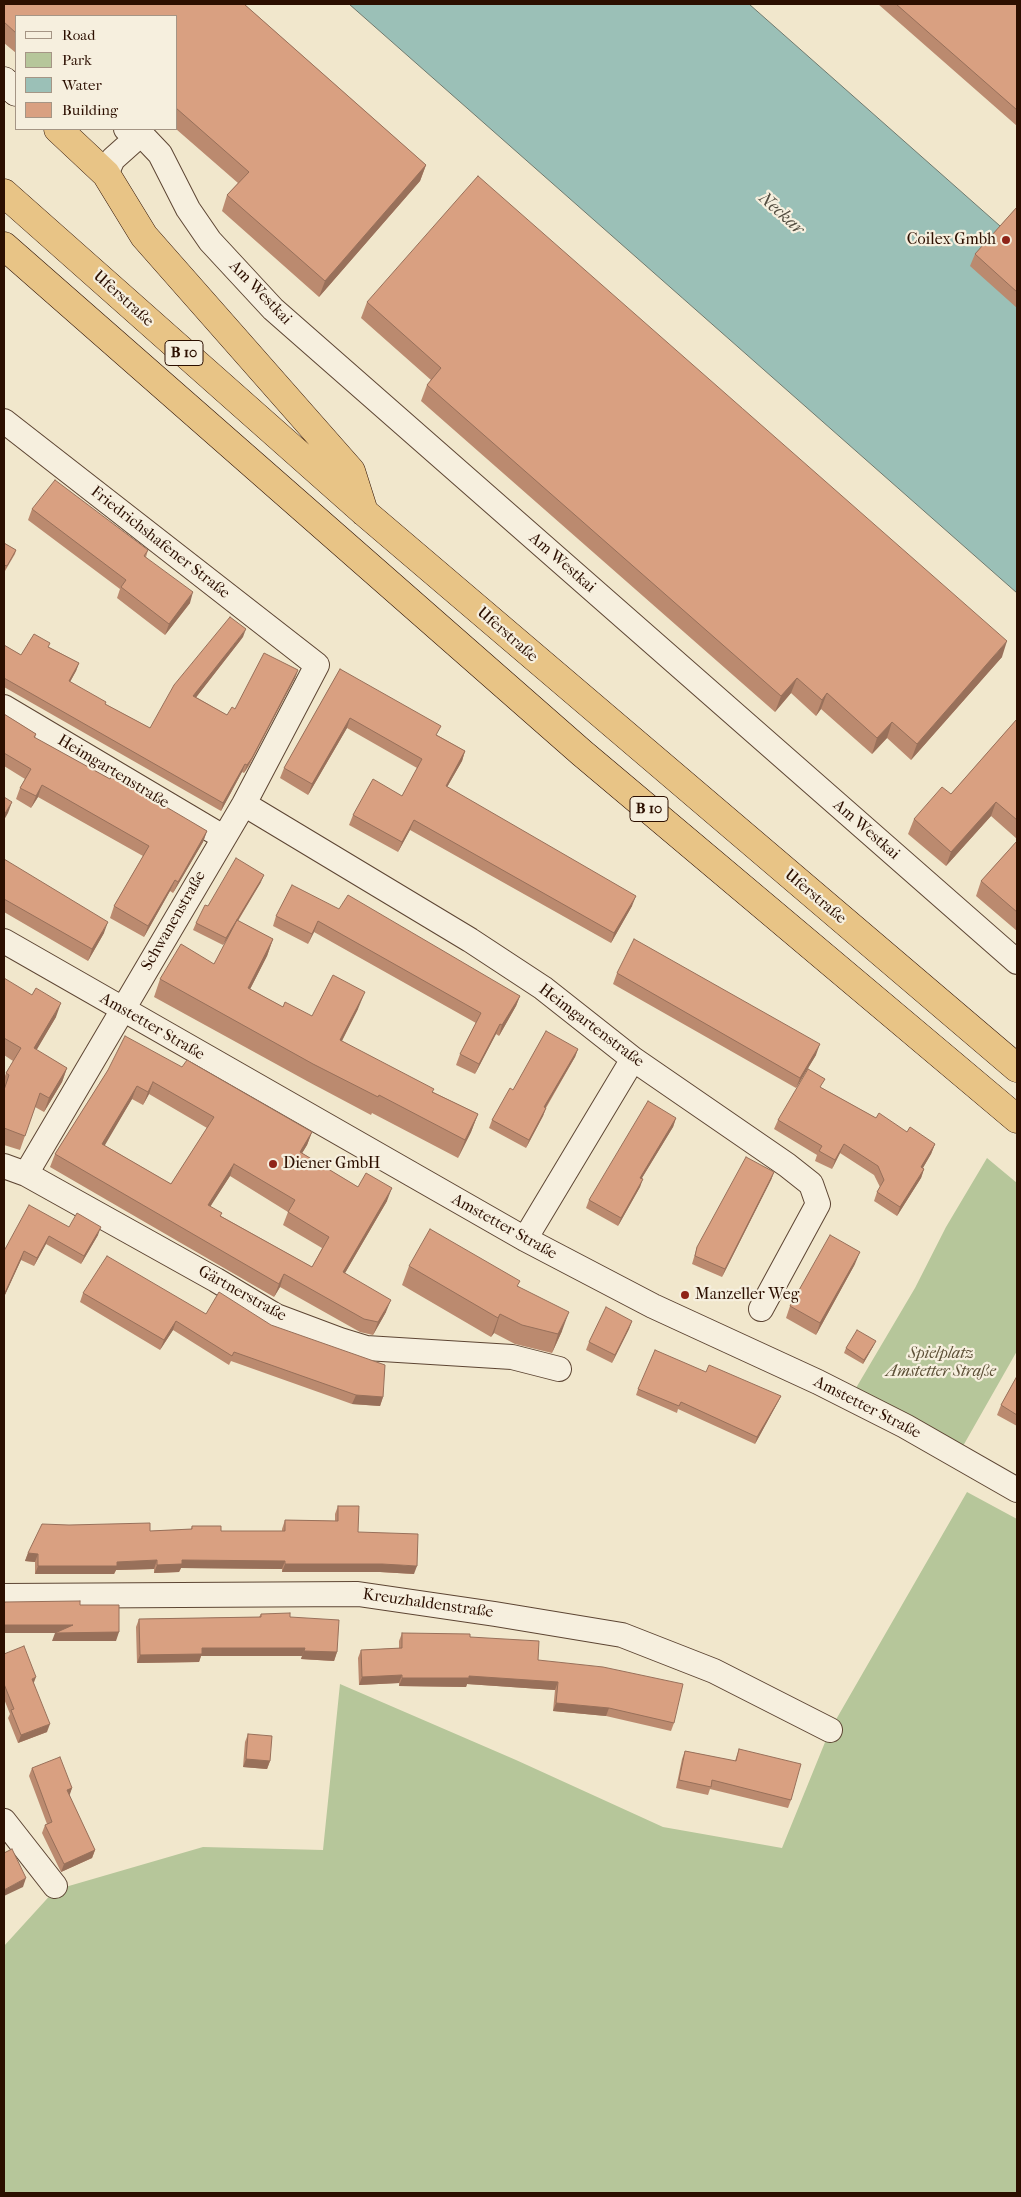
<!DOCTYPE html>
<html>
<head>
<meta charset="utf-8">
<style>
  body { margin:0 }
  #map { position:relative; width:1021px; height:2197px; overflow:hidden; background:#f1e7cc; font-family:"IM FELL French Canon",serif }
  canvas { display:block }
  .frame { position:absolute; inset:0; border:5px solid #2c0f00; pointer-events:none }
  .legend { position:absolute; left:15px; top:15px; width:162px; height:115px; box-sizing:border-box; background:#f6efde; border:1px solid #a59585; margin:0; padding:6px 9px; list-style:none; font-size:15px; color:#2c0f00 }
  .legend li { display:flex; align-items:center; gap:10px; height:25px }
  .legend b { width:25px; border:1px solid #a59585 }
</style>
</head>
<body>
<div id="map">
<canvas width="1021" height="2197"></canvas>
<div class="frame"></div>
<ul class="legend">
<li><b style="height:6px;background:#f6efde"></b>Road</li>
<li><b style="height:14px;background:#b6c69a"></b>Park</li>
<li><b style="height:14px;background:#9bc0b7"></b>Water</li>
<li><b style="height:14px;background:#d9a081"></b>Building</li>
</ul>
</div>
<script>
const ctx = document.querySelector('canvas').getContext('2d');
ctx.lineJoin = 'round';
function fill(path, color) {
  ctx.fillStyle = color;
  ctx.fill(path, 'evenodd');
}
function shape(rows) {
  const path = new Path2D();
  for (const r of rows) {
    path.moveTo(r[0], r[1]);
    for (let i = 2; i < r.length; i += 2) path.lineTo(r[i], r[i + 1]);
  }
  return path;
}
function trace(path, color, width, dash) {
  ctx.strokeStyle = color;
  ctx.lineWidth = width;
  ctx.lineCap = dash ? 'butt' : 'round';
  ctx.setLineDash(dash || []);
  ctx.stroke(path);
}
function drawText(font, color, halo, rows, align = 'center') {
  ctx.font = font + ' "IM FELL French Canon",serif';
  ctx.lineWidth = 4.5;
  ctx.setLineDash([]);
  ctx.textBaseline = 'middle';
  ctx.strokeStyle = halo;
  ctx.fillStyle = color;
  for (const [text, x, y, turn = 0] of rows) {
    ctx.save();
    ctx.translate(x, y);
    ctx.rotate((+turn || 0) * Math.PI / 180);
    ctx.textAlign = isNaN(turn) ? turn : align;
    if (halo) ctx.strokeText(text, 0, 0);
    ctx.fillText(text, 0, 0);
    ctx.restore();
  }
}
fill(shape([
  [987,1158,1017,1183,1017,1351,963,1446,856,1388,915,1288,946,1227],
  [967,1492,1017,1519,1017,2193,4,2193,4,1946,55,1890,203,1847,323,1850,340,1684,516,1760,663,1827,782,1848,830,1730]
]), '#b6c69a');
const water = shape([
  [349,4,749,4,965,195,1017,241,1017,593,349,4]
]);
fill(water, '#9bc0b7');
trace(water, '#6f796e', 1);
const minor = shape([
  [126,129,141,134,160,154,188,209,210,241,273,309,1017,962],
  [106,174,113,159,141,134],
  [4,421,317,665,244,804,26,1174],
  [4,707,223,837],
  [244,804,470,940,543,988,633,1059,787,1165,811,1184,818,1204,761,1309],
  [4,941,525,1239,653,1306,818,1382,905,1426,1017,1490],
  [4,1166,26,1174,216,1280,276,1316,340,1340,366,1348,512,1357,559,1369],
  [525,1239,633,1059],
  [4,1596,358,1594,495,1614,622,1635,714,1671,830,1730],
  [4,1821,55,1886]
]);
const secondary = shape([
  [4,81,16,92]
]);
const trunk = shape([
  [58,129,106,174,144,236,351,471,364,512],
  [4,193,364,512,1017,1068],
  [4,246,582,753,1017,1119]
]);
trace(minor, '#5d4533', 26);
trace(secondary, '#2c0f00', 29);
trace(trunk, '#2c0f00', 29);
trace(minor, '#f6efde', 24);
trace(secondary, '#f6efde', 28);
trace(trunk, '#e8c486', 28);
fill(shape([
  [4,4,244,4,426,165,420,181,319,297,222,211,227,195,238,183,176,129,176,16,16,16,16,53,4,43],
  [878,4,1017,4,1017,126],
  [1017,207,1017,308,970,266,975,254],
  [367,302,1002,657,911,760,887,738,872,754,821,709,816,716,791,693,775,712,421,401,427,385,431,380,361,318],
  [32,509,148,550,146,557,190,603,165,635,117,598,120,589,28,520],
  [4,543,16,550,15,554,5,571,4,570],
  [243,637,196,697,227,715,235,709,298,670,295,678,249,766,244,773,242,772,221,811,4,687,4,645,21,655,49,647,79,663,76,671,70,682,105,704,150,728],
  [340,669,437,735,465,751,462,761,447,787,632,906,611,943,410,830,398,852,349,825,353,815,402,796,417,768,347,728,308,795,280,778,284,768],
  [4,714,36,734,35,738,110,779,207,831,203,842,173,893,170,891,144,937,110,918,114,906,143,856,38,797,31,808,16,799,20,788,25,779,4,766],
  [1017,719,1017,839,991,816,946,866,908,834,914,819,951,794],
  [1017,841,1017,931,976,896,981,881],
  [4,859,104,933,88,961,4,912],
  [261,882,238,921,273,939,267,956,250,989,283,1007,312,1016,358,1009,342,1041,433,1092,478,1114,471,1132,458,1158,372,1113,371,1115,307,1081,154,997,160,979,214,964,230,934,223,945,193,930,196,923,208,906],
  [339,909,520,996,516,1006,499,1036,496,1034,475,1074,456,1065,460,1054,476,1023,314,932,308,944,273,926,276,916],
  [617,973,816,1055,796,1088,613,984],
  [4,978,56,1017,36,1050,67,1068,62,1082,44,1112,35,1107,20,1150,4,1145,4,1079,6,1073,13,1061,4,1055],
  [578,1049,575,1057,546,1108,543,1116,526,1148,489,1128,492,1120,513,1090],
  [182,1067,312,1132,307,1145,302,1153,358,1187,387,1201,345,1273,386,1312,373,1335,360,1332,280,1287,274,1297,50,1167,55,1154,108,1070],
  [149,1094,207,1128,171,1184,104,1145,132,1099,143,1105],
  [230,1176,288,1212,283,1225,322,1248,312,1267,221,1216,210,1206],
  [822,1088,876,1118,935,1144,931,1154,923,1168,924,1169,921,1178,897,1216,874,1201,877,1192,880,1187,874,1175,840,1153,832,1169,815,1161,817,1155,774,1129,778,1120],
  [676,1118,673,1127,642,1178,640,1187,618,1226,586,1208,589,1200],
  [774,1172,771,1180,722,1277,692,1264,697,1247],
  [69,1227,98,1235,81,1264,46,1244,34,1266,21,1260,4,1297,4,1251],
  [855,1264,816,1335,786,1318,790,1306],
  [409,1266,518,1286,562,1331,552,1353,515,1344,494,1333,491,1337,402,1285],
  [83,1293,206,1314,383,1397,380,1406,352,1404,231,1361,229,1365,173,1330,160,1350,80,1302],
  [632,1321,629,1329,612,1363,586,1350,589,1342],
  [874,1345,863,1364,844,1353,846,1348],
  [706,1372,781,1396,778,1402,755,1444,678,1409,677,1413,636,1395,638,1389],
  [1017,1376,1017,1426,997,1415,1001,1405],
  [338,1506,358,1532,414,1574,380,1572,282,1572,282,1569,181,1568,179,1572,154,1573,154,1569,116,1570,114,1574,35,1574,35,1562,25,1561,28,1553,150,1531,191,1529,192,1526,221,1531,282,1531,282,1529,285,1520,335,1521,335,1514],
  [261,1614,290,1617,337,1652,334,1661,301,1659,302,1656,201,1656,199,1662,137,1663,136,1627,139,1619,259,1617],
  [402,1633,470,1637,538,1660,674,1723,671,1731,606,1716,553,1711,555,1690,467,1684,466,1687,399,1686,399,1683,359,1685,358,1658,361,1650,399,1648,399,1641],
  [4,1654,34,1684,47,1732,18,1743,8,1718,10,1714,4,1699],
  [248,1734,270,1761,267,1769,243,1767,245,1742],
  [739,1749,791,1800,788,1808,710,1789,708,1795,676,1788,682,1759,685,1751,735,1761],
  [32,1768,72,1788,69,1795,95,1850,92,1858,61,1872,42,1833,45,1825,47,1824,29,1776]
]), '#bb8a6f');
fill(shape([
  [426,165,420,181,319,297,325,281],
  [193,592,190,603,165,635,169,624],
  [246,629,243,637,191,704,193,696],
  [1007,641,1002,657,911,760,917,744],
  [79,663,76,671,66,689,69,681],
  [298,670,295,678,244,773,247,765],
  [797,678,791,693,775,712,781,696],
  [827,693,821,709,816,716,822,700],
  [350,718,347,728,308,795,312,784],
  [892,722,887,738,872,754,877,738],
  [465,751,462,761,442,796,446,786],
  [245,764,242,772,221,811,223,803],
  [42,785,38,797,31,808,36,796],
  [12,802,8,813,4,820,4,815],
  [996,802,991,816,946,866,951,852],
  [414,820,410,830,398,852,402,842],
  [207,831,203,842,173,893,178,882],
  [264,875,261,882,223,945,226,938],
  [175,880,170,891,144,937,148,926],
  [636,896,632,906,611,943,614,933],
  [318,921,314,932,308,944,312,934],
  [108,922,104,933,88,961,92,949],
  [273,939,267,956,242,1005,248,988],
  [365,992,358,1009,333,1058,340,1040],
  [520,996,516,1006,499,1036,502,1025],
  [61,1003,56,1017,29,1063,34,1048],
  [500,1024,496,1034,475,1074,479,1064],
  [820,1044,816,1055,796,1088,800,1078],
  [578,1049,575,1057,541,1115,544,1107],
  [67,1068,62,1082,44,1112,49,1098],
  [153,1082,149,1094,143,1105,148,1092],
  [137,1086,132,1099,98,1157,102,1144],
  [546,1108,543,1116,526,1148,529,1140],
  [478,1114,471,1132,458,1158,465,1140],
  [676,1118,673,1127,637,1186,640,1178],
  [312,1132,307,1145,295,1165,300,1152],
  [844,1144,840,1153,832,1169,835,1160],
  [935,1144,931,1154,918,1176,921,1167],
  [234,1164,230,1176,203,1218,208,1205],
  [924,1169,921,1178,897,1216,900,1207],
  [774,1172,771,1180,722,1277,725,1269],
  [643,1179,640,1187,618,1226,621,1218],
  [392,1188,387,1201,338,1285,343,1272],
  [101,1227,98,1235,81,1264,84,1256],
  [49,1236,46,1244,34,1266,37,1258],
  [24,1251,21,1260,4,1297,4,1295],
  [860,1252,855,1264,816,1335,820,1323],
  [284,1274,280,1287,274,1297,279,1284],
  [391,1300,386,1312,373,1335,378,1322],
  [569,1312,562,1331,552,1353,558,1334],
  [500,1314,494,1333,491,1337,498,1318],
  [176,1321,173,1330,160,1350,164,1340],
  [632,1321,629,1329,612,1363,615,1355],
  [876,1341,874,1345,863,1364,864,1360],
  [356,1395,383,1397,380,1406,352,1404],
  [781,1396,778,1402,755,1444,757,1437],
  [28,1553,38,1554,35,1562,25,1561],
  [157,1560,154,1569,116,1570,114,1574,35,1574,38,1566],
  [182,1560,285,1561,282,1569,181,1568,179,1572,154,1573,157,1565],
  [285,1564,382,1564,417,1566,414,1574,380,1572,282,1572],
  [4,1625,73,1625,119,1632,116,1641,52,1641,55,1633,4,1633],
  [202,1648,305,1648,302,1656,201,1656,199,1662,137,1663,140,1655],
  [304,1651,337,1652,334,1661,301,1659],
  [402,1675,399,1683,359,1685,362,1677],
  [469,1676,558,1682,555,1690,467,1684,466,1687,399,1686,402,1678],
  [36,1677,33,1685,32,1679],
  [556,1703,609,1708,606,1716,553,1711],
  [50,1724,47,1732,18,1743,21,1735],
  [246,1759,270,1761,267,1769,243,1767],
  [72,1788,69,1797,67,1790],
  [95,1850,92,1858,61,1872,64,1864],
  [26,1878,23,1887,4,1896,4,1890]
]), '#98705a');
const building = shape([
  [4,4,244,4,426,165,325,281,227,195,249,172,176,108,176,16,16,16,16,33,4,22,4,4],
  [896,4,1017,4,1017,110,896,4],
  [478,176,1007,641,917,744,892,722,877,738,827,693,822,700,797,678,781,696,427,385,441,368,367,302,478,176],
  [1017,207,1017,292,975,254,1017,207],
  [55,480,148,550,144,556,193,592,169,624,121,587,126,580,32,509,55,480],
  [4,543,16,550,7,566,4,565,4,543],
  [230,617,246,629,193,696,227,715,232,707,235,709,264,653,298,670,252,758,247,765,245,764,223,803,4,678,4,645,21,655,34,634,50,643,48,647,79,663,69,681,106,702,105,704,150,728,174,685,230,617],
  [340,669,441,726,436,735,465,751,446,786,636,896,614,933,414,820,402,842,353,815,373,779,402,796,422,759,350,718,312,784,284,768,340,669],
  [4,714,36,734,34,737,110,779,112,775,207,831,178,882,175,880,148,926,114,906,149,846,42,785,36,796,20,788,31,769,4,753,4,714],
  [1017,719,1017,820,996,802,951,852,914,819,942,787,951,794,1017,719],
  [4,797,12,802,4,815,4,797],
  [1017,841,1017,912,981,881,1017,841],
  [236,858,264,875,226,938,196,923,205,905,208,906,236,858],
  [4,859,108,922,92,949,4,899,4,859],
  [292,885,339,909,348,895,520,996,502,1025,500,1024,479,1064,460,1054,481,1013,318,921,312,934,276,916,292,885],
  [237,920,273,939,248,988,283,1007,285,1002,312,1016,333,975,365,992,340,1040,434,1089,432,1092,478,1114,465,1140,379,1095,378,1097,313,1064,160,979,181,944,214,964,237,920],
  [634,939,820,1044,800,1078,617,973,634,939],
  [4,978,32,995,36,988,61,1003,34,1048,67,1068,49,1098,40,1093,25,1136,4,1128,4,1090,9,1075,6,1073,21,1048,4,1038,4,978],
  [546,1031,578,1049,544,1107,546,1108,529,1140,492,1120,510,1088,513,1090,546,1031],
  [125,1036,182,1067,187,1060,312,1132,300,1152,358,1187,366,1173,392,1188,343,1272,391,1300,378,1322,364,1319,284,1274,279,1284,55,1154,108,1070,125,1036],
  [153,1082,214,1117,171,1184,102,1144,137,1086,148,1092,153,1082],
  [234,1164,295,1200,288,1212,329,1237,312,1267,220,1216,222,1213,208,1205,234,1164],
  [808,1069,825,1079,820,1087,876,1118,879,1113,907,1132,910,1127,935,1144,921,1167,924,1169,900,1207,877,1192,884,1180,878,1166,844,1144,835,1160,819,1151,822,1146,778,1120,808,1069],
  [648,1101,676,1118,640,1178,643,1179,621,1218,589,1200,648,1101],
  [746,1157,774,1172,725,1269,695,1256,697,1247,746,1157],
  [29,1205,69,1227,77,1213,101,1227,84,1256,49,1236,37,1258,24,1251,4,1295,4,1251,29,1205],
  [430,1229,520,1281,517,1286,569,1312,558,1334,522,1325,500,1314,498,1318,409,1266,430,1229],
  [830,1235,860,1252,820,1323,790,1306,830,1235],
  [107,1256,206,1314,219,1292,271,1325,385,1365,383,1397,356,1395,234,1352,232,1356,176,1321,164,1340,83,1293,107,1256],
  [606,1307,632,1321,615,1355,589,1342,606,1307],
  [857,1330,876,1341,864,1360,846,1348,857,1330],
  [655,1350,706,1372,709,1365,781,1396,757,1437,681,1402,679,1406,638,1389,655,1350],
  [1017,1376,1017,1415,1001,1405,1017,1376],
  [338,1506,359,1506,358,1532,418,1534,417,1566,382,1564,285,1564,285,1561,182,1560,182,1564,157,1565,157,1560,117,1562,117,1566,38,1566,38,1554,28,1553,42,1524,69,1525,150,1523,150,1531,192,1529,192,1526,221,1526,221,1531,285,1531,285,1520,338,1521,338,1506],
  [80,1601,80,1605,119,1605,119,1632,55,1633,73,1625,4,1625,4,1605,5,1602,80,1601],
  [290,1613,290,1617,339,1620,337,1652,304,1651,305,1648,202,1648,202,1654,140,1655,139,1619,261,1617,261,1614,290,1613],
  [402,1633,470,1634,470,1637,539,1641,538,1660,603,1667,683,1684,674,1723,609,1708,556,1703,558,1682,469,1676,469,1678,402,1678,402,1675,362,1677,361,1650,402,1648,402,1633],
  [24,1646,36,1677,32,1679,50,1724,21,1735,11,1710,14,1709,4,1684,4,1654,24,1646],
  [248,1734,272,1736,270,1761,246,1759,248,1734],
  [739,1749,801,1764,791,1800,712,1780,711,1787,679,1780,685,1751,736,1761,739,1749],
  [60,1757,72,1788,67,1790,95,1850,64,1864,45,1825,52,1822,32,1768,60,1757],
  [12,1849,26,1878,4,1890,4,1853,12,1849]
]);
fill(building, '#d9a081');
trace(building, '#98705a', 1);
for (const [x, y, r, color] of [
  [1006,240,5,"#8f2418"],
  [273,1164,5,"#8f2418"],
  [685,1295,5,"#8f2418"]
]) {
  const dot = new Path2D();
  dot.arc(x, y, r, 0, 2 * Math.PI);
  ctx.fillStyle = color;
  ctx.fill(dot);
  trace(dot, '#f6efde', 2);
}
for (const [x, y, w] of [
  [184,353,38],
  [649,809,38]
]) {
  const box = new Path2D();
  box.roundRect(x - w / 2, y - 12.5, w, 25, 4);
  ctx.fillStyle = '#f6efde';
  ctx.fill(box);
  trace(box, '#2c0f00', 1);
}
drawText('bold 15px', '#2c0f00', null, [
  ["B 10",184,353],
  ["B 10",649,809]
]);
drawText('16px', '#2c0f00', '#f6efde', [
  ["Coilex Gmbh",996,240,"right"],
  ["Diener GmbH",283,1164],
  ["Manzeller Weg",695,1295]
], 'left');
drawText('16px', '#2c0f00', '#f6efde', [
  ["Am Westkai",260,293,46],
  ["Uferstraße",123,299,42],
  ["Friedrichshafener Straße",160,543,38],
  ["Am Westkai",562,563,41],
  ["Uferstraße",507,635,41],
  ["Heimgartenstraße",113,772,31],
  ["Am Westkai",866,830,41],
  ["Uferstraße",815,897,40],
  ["Schwanenstraße",174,921,-60],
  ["Heimgartenstraße",591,1026,37],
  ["Amstetter Straße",152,1027,30],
  ["Amstetter Straße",504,1227,29],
  ["Gärtnerstraße",242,1294,29],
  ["Amstetter Straße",867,1408,27],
  ["Kreuzhaldenstraße",428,1604,8]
]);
drawText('italic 16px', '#5c4f36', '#f6efde', [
  ["Spielplatz",941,1354],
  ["Amstetter Straße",941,1372]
]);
drawText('italic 18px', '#534d40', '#f6efde', [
  ["Neckar",781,214,42]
]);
</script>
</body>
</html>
